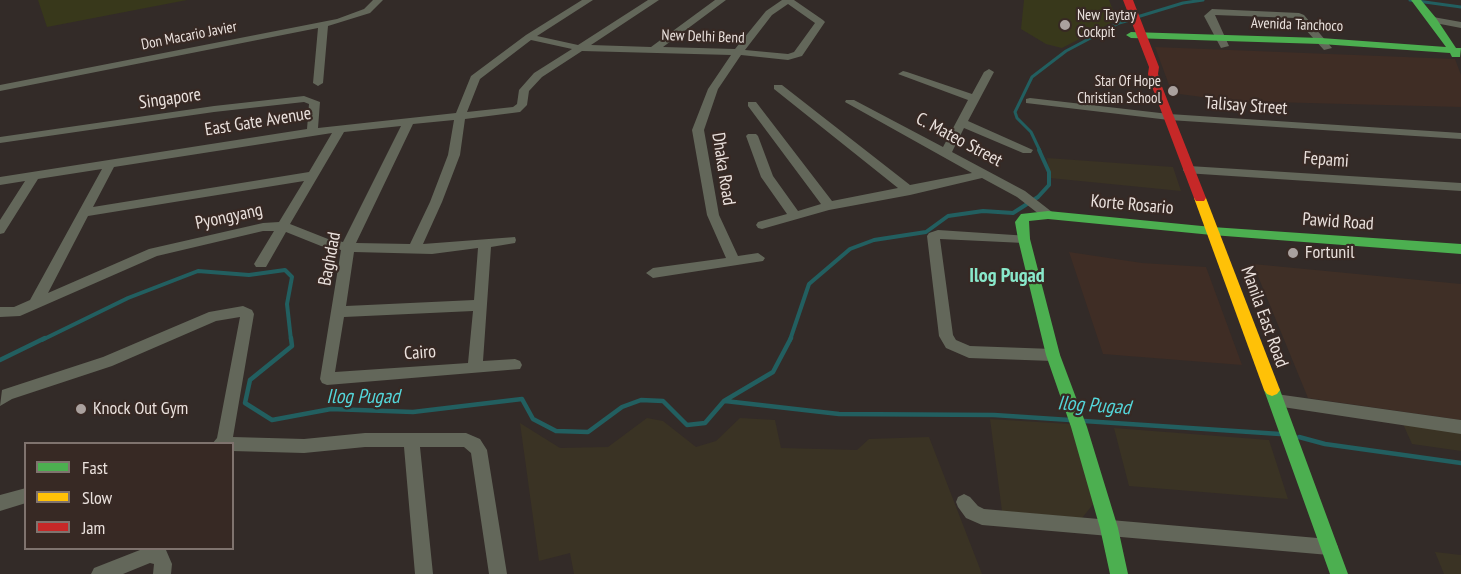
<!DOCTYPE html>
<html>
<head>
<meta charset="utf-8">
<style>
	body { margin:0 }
	#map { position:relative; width:1461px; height:574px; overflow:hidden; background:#332b28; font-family:"PT Sans Narrow",sans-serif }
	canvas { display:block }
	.legend { position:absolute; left:24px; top:442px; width:210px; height:108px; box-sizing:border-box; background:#372924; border:2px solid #7f736e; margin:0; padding:8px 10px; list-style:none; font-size:18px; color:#eae1dd }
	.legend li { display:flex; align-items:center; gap:12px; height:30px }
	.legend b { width:30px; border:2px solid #7f736e }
</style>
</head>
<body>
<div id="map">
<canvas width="1461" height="574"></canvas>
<ul class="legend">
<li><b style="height:8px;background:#4caf50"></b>Fast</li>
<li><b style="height:8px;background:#ffc107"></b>Slow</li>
<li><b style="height:8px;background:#c62828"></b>Jam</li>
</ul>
</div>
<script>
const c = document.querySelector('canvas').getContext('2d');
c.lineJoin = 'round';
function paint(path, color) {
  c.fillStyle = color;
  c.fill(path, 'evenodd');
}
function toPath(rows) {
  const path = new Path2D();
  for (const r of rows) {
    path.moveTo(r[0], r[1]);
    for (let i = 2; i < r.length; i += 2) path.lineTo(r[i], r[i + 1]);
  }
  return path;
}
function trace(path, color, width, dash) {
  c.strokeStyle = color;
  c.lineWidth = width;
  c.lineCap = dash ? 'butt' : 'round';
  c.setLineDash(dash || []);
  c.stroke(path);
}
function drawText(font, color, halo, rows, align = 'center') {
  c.font = font + ' "PT Sans Narrow",sans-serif';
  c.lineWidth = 4.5;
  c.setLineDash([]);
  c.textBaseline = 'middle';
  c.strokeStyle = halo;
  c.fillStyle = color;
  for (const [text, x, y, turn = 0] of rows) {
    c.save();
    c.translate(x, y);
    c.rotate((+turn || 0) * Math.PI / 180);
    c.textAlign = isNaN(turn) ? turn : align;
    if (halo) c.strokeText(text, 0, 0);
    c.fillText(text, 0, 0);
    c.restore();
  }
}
paint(toPath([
	[1155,47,1455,59,1461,75,1461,107,1232,101,1172,93],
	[1069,252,1142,263,1206,267,1242,365,1103,354]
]), '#3f2d25');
paint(toPath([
	[1047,158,1173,167,1181,191,1050,178],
	[647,418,663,421,696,447,716,441,740,418,775,420,781,448,857,450,869,439,929,437,982,574,574,574,570,553,539,561,520,423,560,448,608,447],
	[990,419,1070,424,1095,502,1082,518,1002,511],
	[1403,424,1461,432,1461,451,1412,444],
	[1114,428,1269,440,1288,499,1129,486],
	[1435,552,1461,555,1461,574,1444,574]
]), '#3a3324');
paint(toPath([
	[1253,264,1461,284,1461,420,1308,398]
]), '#3f2f26');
paint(toPath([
	[38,0,187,0,47,27],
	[1024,0,1109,0,1117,20,1062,48,1046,44,1021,29]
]), '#38381b');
trace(toPath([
	[1410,0,1461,7],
	[1137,17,1183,3,1203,0],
	[1040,151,1031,132,1017,118,1015,112,1032,77,1066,51,1119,23,1130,20]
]), '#225f60', 3);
trace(toPath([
	[42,340,128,298,198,271,249,275,285,270,292,277,287,304,291,340],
	[790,340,809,284,850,249,874,240,926,232,948,216,983,211,1013,213,1038,197,1049,185,1049,172,1039,150]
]), '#225f60', 4);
trace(toPath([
	[291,338,292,346,250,380,245,403,272,420,331,409,413,412,522,399,533,419,556,431,588,432,622,407,641,400,663,401,687,425,705,423,724,401,773,372,791,338],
	[0,360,45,338],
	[725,401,839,414,994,415,1070,420],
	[1084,421,1280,434],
	[1299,437,1325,444,1461,463]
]), '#225f60', 4.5);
paint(toPath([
	[373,0,383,0,370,13,328,26,323,83,318,86,313,83,318,28,0,91,0,85,337,19,364,9,373,0],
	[582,0,593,0,537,36,578,45,648,0,659,0,591,45,651,47,715,0,726,0,663,47,735,49,766,11,782,0,794,0,823,20,825,22,802,56,788,60,741,55,718,89,704,130,719,215,738,256,758,253,765,258,763,261,653,278,646,273,653,268,726,258,707,215,692,130,708,89,731,55,582,51,542,77,529,91,527,105,520,112,465,119,460,155,442,202,423,244,515,237,516,240,515,243,491,247,483,361,515,359,520,361,522,365,520,369,327,385,322,383,320,379,341,250,321,246,286,232,266,267,256,267,254,264,274,231,263,231,157,256,20,316,0,317,0,307,14,307,30,300,102,169,38,179,4,233,0,234,0,220,25,181,0,185,0,177,307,129,309,104,304,102,214,112,0,143,0,137,214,106,304,96,320,102,318,128,456,113,471,76,526,35,582,0],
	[788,4,815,23,794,52,788,54,745,50,772,15,788,4],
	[531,40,572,49,534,73,519,90,517,104,513,107,467,112,480,79,531,40],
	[454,120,448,155,430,202,410,244,356,243,413,124,454,120],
	[401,126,343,242,328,239,290,224,344,132,401,126],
	[332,133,309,172,93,207,114,167,332,133],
	[304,181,279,222,263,223,149,249,48,293,88,216,304,181],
	[478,248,474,300,346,306,354,252,432,254,478,248],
	[473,311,468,363,335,372,344,317,473,311],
	[1212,9,1299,13,1304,15,1332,48,1324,50,1295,18,1215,15,1229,46,1221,48,1204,16,1212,9],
	[1433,17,1461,22,1461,28,1430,22,1428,20,1433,17],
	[989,69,994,72,968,121,1033,150,1031,153,1023,153,964,128,952,152,1025,191,1052,212,1054,215,1052,218,1044,218,1017,197,982,178,910,195,829,210,762,229,758,228,756,225,758,222,787,214,761,177,746,136,748,134,756,134,758,136,773,176,798,211,821,204,748,106,748,102,756,102,832,201,898,188,774,89,774,85,782,85,910,185,972,173,845,102,846,100,854,100,943,147,968,100,898,74,903,71,907,72,972,94,984,72,989,69],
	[1030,98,1169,114,1461,133,1461,139,1169,120,1026,103,1026,99,1030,98],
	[1189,166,1461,183,1461,191,1185,173,1183,170,1185,167,1189,166],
	[938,230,1029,236,1030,239,1029,242,1024,243,940,239,953,335,956,340,970,346,1053,349,1058,351,1060,355,1058,359,1053,361,969,358,946,348,939,336,927,236,929,233,938,230],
	[243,306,252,310,254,314,233,437,304,439,365,433,466,433,480,439,487,450,507,574,489,574,471,453,464,447,420,447,433,574,415,574,404,447,365,447,304,453,232,451,232,444,212,444,217,438,240,317,216,321,112,366,12,399,0,406,2,390,103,357,209,312,243,306],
	[1276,394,1461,420,1461,434,1276,406,1271,405,1268,400,1271,395,1276,394],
	[26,488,26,503,0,511,0,495,26,488],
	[964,494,970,497,978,506,984,509,1329,539,1335,541,1338,547,1335,553,1329,555,982,525,966,518,958,507,956,502,958,497,964,494],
	[145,548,166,550,172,564,171,574,153,574,154,564,150,563,123,574,91,574,94,568,145,548]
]), '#63675a');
paint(toPath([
	[1411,0,1421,0,1436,18,1456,48,1461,48,1460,57,1452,57,1450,53,1321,44,1131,38,1126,35,1131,32,1321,38,1446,47,1411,0],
	[1048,211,1212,227,1461,244,1461,254,1212,235,1048,219,1029,221,1030,239,1060,355,1087,427,1118,528,1128,574,1110,574,1100,528,1071,427,1046,355,1018,239,1015,222,1021,214,1048,211],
	[1272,384,1277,386,1280,390,1348,574,1330,574,1264,390,1267,386,1272,384]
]), '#4caf50');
paint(toPath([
	[1200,194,1206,198,1280,390,1277,394,1272,396,1267,394,1264,390,1194,198,1200,194]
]), '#ffc107');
paint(toPath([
	[1123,0,1133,0,1159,67,1158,74,1161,84,1206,198,1204,201,1196,201,1194,198,1151,84,1148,74,1149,67,1123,0]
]), '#c62828');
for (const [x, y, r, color] of [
	[1065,25,6,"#aaa19e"],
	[1173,91,6,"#aaa19e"],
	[1293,253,6,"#aaa19e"],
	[81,409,6,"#aaa19e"]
]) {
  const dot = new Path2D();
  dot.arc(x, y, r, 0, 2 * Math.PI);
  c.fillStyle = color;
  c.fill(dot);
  trace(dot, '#372924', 2);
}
drawText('15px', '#eae1dd', '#372924', [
	["New Taytay",1077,16],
	["Cockpit",1077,33],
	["Star Of Hope",1161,82,"right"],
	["Christian School",1161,99,"right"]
], 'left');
drawText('15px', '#eae1dd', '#372924', [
	["Avenida Tanchoco",1297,25,2],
	["Don Macario Javier",189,36,-11],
	["New Delhi Bend",703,37,2]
]);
drawText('18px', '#eae1dd', '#372924', [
	["Singapore",170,99,-8],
	["Talisay Street",1246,106,4],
	["East Gate Avenue",258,122,-9],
	["C. Mateo Street",959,140,28],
	["Fepami",1326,160,4],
	["Dhaka Road",723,169,81],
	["Korte Rosario",1132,205,5],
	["Pyongyang",229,217,-12],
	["Pawid Road",1338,222,4],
	["Baghdad",330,259,-79],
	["Manila East Road",1264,317,70],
	["Cairo",420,353,-4]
]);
drawText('18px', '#eae1dd', '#372924', [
	["Fortunil",1305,253],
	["Knock Out Gym",93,409]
], 'left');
drawText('bold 20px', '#89e8cb', '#372924', [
	["Ilog Pugad",1007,276]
]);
drawText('italic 20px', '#53d6da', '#372924', [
	["Ilog Pugad",363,397],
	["Ilog Pugad",1094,406,4]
]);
</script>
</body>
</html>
